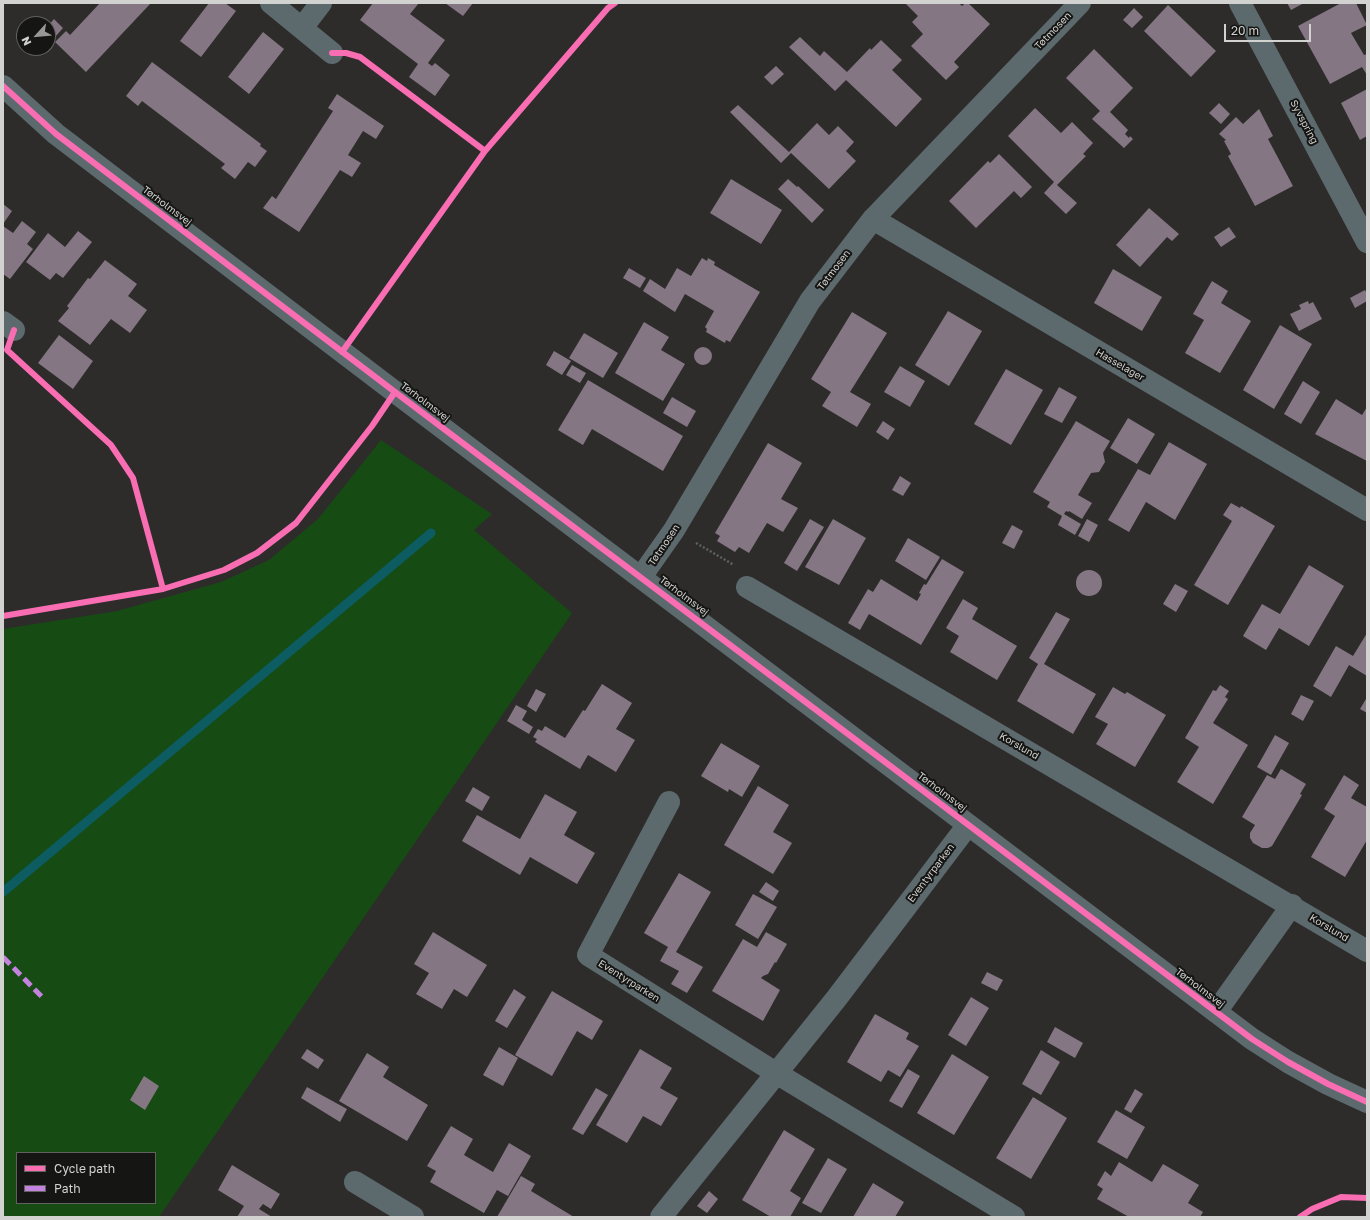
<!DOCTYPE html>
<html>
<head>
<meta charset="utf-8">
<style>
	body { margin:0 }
	#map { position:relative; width:1370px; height:1220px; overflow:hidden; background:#2d2c2b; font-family:"Golos Text",sans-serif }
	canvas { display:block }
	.frame { position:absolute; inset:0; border:4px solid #d2d2d0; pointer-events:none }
	.legend { position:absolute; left:16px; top:1152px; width:140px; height:52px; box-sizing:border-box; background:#151514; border:1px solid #61615f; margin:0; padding:5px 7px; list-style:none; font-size:12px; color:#d2d2d0 }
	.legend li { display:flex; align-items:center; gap:8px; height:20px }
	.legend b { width:20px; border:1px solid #61615f }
	.north { position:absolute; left:16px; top:16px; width:40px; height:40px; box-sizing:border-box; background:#151514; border:1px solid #61615f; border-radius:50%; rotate:243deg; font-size:11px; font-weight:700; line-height:16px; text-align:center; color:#d2d2d0 }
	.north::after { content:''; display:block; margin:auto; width:14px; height:18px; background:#989896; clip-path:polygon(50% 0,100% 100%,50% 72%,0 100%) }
	.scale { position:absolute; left:1224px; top:24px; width:87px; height:18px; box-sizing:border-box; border:2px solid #d2d2d0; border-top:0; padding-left:5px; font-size:12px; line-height:14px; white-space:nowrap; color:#d2d2d0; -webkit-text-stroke:3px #151514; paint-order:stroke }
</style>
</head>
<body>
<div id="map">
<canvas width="1370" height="1220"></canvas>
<div class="frame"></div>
<ul class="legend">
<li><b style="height:5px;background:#f96db3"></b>Cycle path</li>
<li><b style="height:5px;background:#c483df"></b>Path</li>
</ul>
<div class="north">N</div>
<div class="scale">20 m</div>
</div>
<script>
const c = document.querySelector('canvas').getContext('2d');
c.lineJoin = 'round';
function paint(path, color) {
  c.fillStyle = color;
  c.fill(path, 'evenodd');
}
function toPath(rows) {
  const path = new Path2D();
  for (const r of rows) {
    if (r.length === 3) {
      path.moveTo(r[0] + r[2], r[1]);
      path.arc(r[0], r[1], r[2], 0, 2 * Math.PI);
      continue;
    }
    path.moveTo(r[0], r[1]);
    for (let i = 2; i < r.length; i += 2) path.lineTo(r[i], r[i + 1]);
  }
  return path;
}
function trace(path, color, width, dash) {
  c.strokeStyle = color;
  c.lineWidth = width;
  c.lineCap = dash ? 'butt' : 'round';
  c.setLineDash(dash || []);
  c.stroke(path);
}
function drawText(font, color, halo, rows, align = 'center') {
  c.font = font + ' "Golos Text",sans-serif';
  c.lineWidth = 4;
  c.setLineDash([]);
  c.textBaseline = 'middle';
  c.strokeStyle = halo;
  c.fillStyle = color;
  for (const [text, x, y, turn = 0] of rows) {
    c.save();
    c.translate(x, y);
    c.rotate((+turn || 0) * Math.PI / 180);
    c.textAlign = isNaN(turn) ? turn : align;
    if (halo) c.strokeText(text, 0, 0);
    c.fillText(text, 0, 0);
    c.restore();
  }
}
paint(toPath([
	[381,440,492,514,474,530,572,613,159,1217,3,1217,3,629,117,611,221,582,269,560,318,519],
	[17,1153,155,1153,155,1203,17,1203]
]), '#164b14');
trace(toPath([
	[3,892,431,533]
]), '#0c5c62', 9);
paint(toPath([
	[100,3,151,3,86,72,55,42,66,31,70,35],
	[209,3,225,3,236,11,201,57,180,41],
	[373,3,419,3,410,14,445,40,428,63,432,66,435,63,450,75,435,96,409,77,418,64,360,20],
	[445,3,473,3,463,16],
	[905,3,959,3,962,6,965,3,968,3,990,24,954,62,959,67,946,80,911,46,923,34,912,22,918,16],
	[1287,3,1304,3,1291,10],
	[1341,3,1356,3,1367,25,1351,33,1364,55,1367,54,1367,75,1362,67,1330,84,1298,26],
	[1168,5,1216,51,1191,77,1144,31],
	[1134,8,1143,17,1132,28,1123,20],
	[54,19,63,28,48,45,48,26],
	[263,32,284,49,249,94,228,77],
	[800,37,820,56,824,51,847,72,870,48,871,50,881,40,902,60,892,70,922,99,896,127,846,80,835,91,789,47],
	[1094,49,1133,88,1110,112,1128,130,1125,134,1129,138,1130,136,1133,139,1124,148,1092,119,1100,111,1066,78],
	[152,62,261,144,260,146,267,151,255,167,248,162,235,179,221,168,225,164,142,101,138,106,126,96],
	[776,66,784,74,772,85,764,77],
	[1367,89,1367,136,1360,140,1341,103],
	[337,94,384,126,376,139,363,131,348,155,361,163,352,177,340,170,299,232,263,208,272,196,276,199,333,111,328,108],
	[1219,103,1230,114,1221,124,1209,113],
	[738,105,789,152,817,123,829,135,838,126,854,142,846,151,856,161,829,189,791,153,781,163,730,112],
	[1035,108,1061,133,1072,122,1093,143,1083,154,1086,156,1057,185,1077,203,1066,214,1044,193,1054,182,1008,136],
	[1259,109,1273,136,1268,139,1293,186,1255,206,1228,156,1231,154,1224,141,1226,140,1219,134,1236,117,1243,124],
	[999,154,1032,187,1021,198,1014,191,976,228,949,201,988,161,990,163],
	[731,179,782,210,761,244,710,213],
	[788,179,797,187,798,186,824,210,812,223,778,189],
	[3,204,12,211,3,224],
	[1149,208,1179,234,1172,241,1167,237,1140,267,1116,245],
	[22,221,36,232,27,244,33,249,10,279,3,274,3,226,13,233],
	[1229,227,1236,237,1221,247,1214,237],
	[78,231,92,242,63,278,56,273,50,280,26,262,48,233,65,247],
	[702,258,707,261,708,258,715,262,714,265,760,292,730,342,726,340,725,343,706,332,707,329,705,327,714,311,685,294,675,312,643,291,650,279,665,289,677,268,691,276],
	[105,260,137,284,128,296,147,310,130,333,111,319,90,345,58,321,69,308,67,306,88,278,90,279],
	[629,268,646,278,640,288,623,278],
	[1113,269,1162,297,1142,331,1094,303],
	[1212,281,1228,291,1221,303,1251,321,1220,373,1185,353,1204,320,1193,314],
	[1365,290,1367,294,1367,301,1355,308,1350,298],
	[1308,301,1309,304,1313,302,1322,319,1299,331,1290,314,1301,309,1299,305],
	[948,311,982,331,949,386,915,365],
	[852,312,887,333,850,392,871,404,857,427,822,406,831,392,811,379],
	[644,322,669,337,661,350,685,364,663,401,615,373],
	[1280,325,1312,344,1274,409,1243,390],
	[584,333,618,353,603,378,569,358],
	[59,335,93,361,73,389,38,363],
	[703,356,9],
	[554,351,571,361,562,375,546,365],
	[572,365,586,373,580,383,566,375],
	[900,366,925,381,910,407,884,392],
	[1006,369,1043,390,1011,445,974,424],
	[588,380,683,436,663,471,592,429,583,445,558,430],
	[1303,381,1320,392,1301,424,1284,414],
	[1059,387,1077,397,1062,423,1044,414],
	[672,397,696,411,687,427,663,413],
	[1336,399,1362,415,1367,407,1367,461,1315,434],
	[1128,418,1155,434,1137,464,1110,448],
	[883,421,895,429,888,440,876,432],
	[1076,421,1110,441,1103,453,1105,462,1099,472,1091,473,1078,495,1092,503,1082,519,1069,511,1068,512,1066,511,1064,514,1081,524,1075,535,1058,525,1062,516,1047,507,1050,502,1033,492],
	[1169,442,1207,464,1175,520,1146,502,1129,532,1108,520,1138,469,1150,475],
	[768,443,802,463,781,499,798,508,783,532,767,523,749,553,739,547,735,552,717,541,720,536,715,533],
	[900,476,911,483,903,496,892,490],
	[1231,503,1240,508,1241,506,1275,526,1228,605,1194,585,1232,521,1223,515],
	[810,519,824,527,797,571,784,563],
	[833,519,866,538,839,585,805,567],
	[1087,519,1098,525,1089,542,1078,536],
	[1012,525,1023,531,1014,549,1002,543],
	[908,538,940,557,926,580,895,561],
	[942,559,964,572,921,645,869,614,860,630,848,623,868,589,873,592,881,579,917,601,921,594,919,593,924,584,926,585],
	[1309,565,1344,586,1309,646,1279,628,1266,650,1243,636,1262,604,1280,614],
	[1089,583,13],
	[1175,584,1188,591,1176,612,1163,604],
	[963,599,978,608,972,619,1017,646,997,680,950,652,959,636,946,628],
	[1056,612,1070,619,1044,664,1096,694,1073,734,1017,701,1038,664,1029,658],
	[1367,633,1367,676,1349,665,1331,697,1313,686,1336,646,1353,656],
	[602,684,632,703,616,729,635,740,616,772,588,755,580,769,535,742,537,739,533,737,538,729,542,731,545,726,565,738,583,710,585,711],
	[1220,685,1229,691,1225,697,1228,699,1213,723,1248,745,1213,804,1177,782,1199,747,1185,738,1213,690,1216,691],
	[1113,687,1125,694,1127,692,1166,715,1135,767,1096,744,1108,724,1095,717],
	[536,689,546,694,536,712,527,706],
	[1301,695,1314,701,1303,721,1291,714],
	[1366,699,1367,699,1367,713,1360,709],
	[516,705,527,711,522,720,533,727,529,734,507,721],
	[1275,735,1289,743,1271,775,1257,767],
	[721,743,760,766,742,797,729,789,728,792,701,776],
	[1281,769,1306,784,1300,794,1302,795,1272,846,1268,848,1262,848,1253,843,1250,838,1250,833,1255,825,1242,817,1267,775,1275,779],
	[1344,775,1359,785,1351,798,1367,807,1367,840,1345,877,1311,857,1335,816,1324,809],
	[758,786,789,805,773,832,792,843,773,874,724,845],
	[473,787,490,797,482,811,465,801],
	[545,794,577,812,564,835,595,853,577,884,530,857,520,875,462,841,477,815,520,839],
	[679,873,711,892,676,952,703,967,687,993,671,984,679,971,660,961,668,947,644,933],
	[766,882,779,891,773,901,759,892],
	[753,894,777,907,758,939,735,925],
	[433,932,487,965,467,997,454,989,442,1009,416,994,429,973,414,964],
	[766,932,787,944,776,963,775,962,768,974,763,976,761,978,780,990,763,1021,712,991,743,939,757,947],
	[987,972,1003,980,997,991,981,983],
	[514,989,526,997,507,1028,495,1021],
	[552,991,603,1021,592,1040,577,1031,552,1076,515,1055],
	[971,997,989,1008,966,1046,948,1035],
	[875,1014,909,1033,906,1039,919,1046,900,1077,888,1070,881,1082,847,1062],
	[1055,1027,1083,1043,1075,1058,1047,1042],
	[499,1047,518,1058,503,1086,483,1075],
	[307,1049,324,1060,318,1069,301,1058],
	[640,1049,672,1068,660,1088,678,1098,661,1126,643,1116,627,1143,596,1125],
	[1041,1050,1060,1062,1041,1095,1022,1084],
	[367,1053,389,1067,383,1077,428,1105,407,1141,339,1101],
	[952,1054,989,1077,954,1135,917,1113],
	[908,1069,920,1076,902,1108,889,1101],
	[144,1076,159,1086,145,1110,130,1100],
	[307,1087,347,1109,340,1122,301,1098],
	[596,1088,608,1095,583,1135,572,1129],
	[1135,1089,1143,1094,1131,1113,1124,1109],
	[1033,1097,1067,1118,1031,1179,996,1158],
	[1116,1110,1145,1127,1127,1159,1097,1142],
	[451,1126,473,1139,464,1155,493,1172,509,1143,531,1156,508,1196,497,1190,484,1213,430,1182,436,1171,427,1166],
	[784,1130,815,1149,790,1191,801,1198,790,1217,771,1217,742,1200],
	[828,1158,847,1169,821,1213,802,1203],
	[1119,1162,1152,1182,1163,1164,1199,1185,1188,1203,1203,1212,1200,1217,1129,1217,1097,1199,1103,1189,1097,1185,1105,1171,1111,1176],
	[232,1165,280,1194,271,1209,263,1204,259,1209,272,1217,237,1217,244,1206,218,1190],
	[521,1176,535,1184,531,1191,574,1217,497,1217],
	[873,1183,904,1202,895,1217,853,1217],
	[709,1191,718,1199,707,1213,697,1206]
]), '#847682');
trace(toPath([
	[696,543,734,565]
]), '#5d6466', 2.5, [2, 2]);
trace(toPath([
	[271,3,332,53],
	[1240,3,1367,242],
	[302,28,321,3],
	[3,86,56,134,395,392,1252,1039,1288,1062,1328,1084,1367,1102],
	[873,219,1367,510],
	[3,322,14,330],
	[641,577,674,530,810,301,873,219,1080,3],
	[747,587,1367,951],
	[669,802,588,955,776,1073,1014,1217],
	[1216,1012,1292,905],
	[355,1182,413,1217],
	[661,1217,836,999,968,825]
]), '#5c6a6d', 22);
trace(toPath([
	[3,957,43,998]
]), '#c483df', 5, [10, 5]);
trace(toPath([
	[332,53,346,53,360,57,485,151],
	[3,86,56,134,395,392,1252,1039,1288,1062,1328,1084,1367,1102],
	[14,330,7,350,111,445,133,478,163,589],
	[342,352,485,151,608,8,615,3],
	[3,616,163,589,224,570,257,553,296,523,372,426,395,392],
	[1300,1217,1312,1209,1341,1197,1367,1198]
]), '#f96db3', 6);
drawText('10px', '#d2d2d0', '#151514', [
	["Tøtmosen",1053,31,-46],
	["Syvspring",1304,122,62],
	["Tørholmsvej",167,206,37],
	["Tøtmosen",834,270,-53],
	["Hasselager",1120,365,30],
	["Tørholmsvej",425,402,37],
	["Tøtmosen",664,545,-56],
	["Tørholmsvej",684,596,37],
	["Korslund",1019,746,30],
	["Tørholmsvej",942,792,37],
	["Eventyrparken",931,873,-53],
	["Korslund",1329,928,31],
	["Eventyrparken",629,981,32],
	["Tørholmsvej",1200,988,37]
]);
</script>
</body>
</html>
